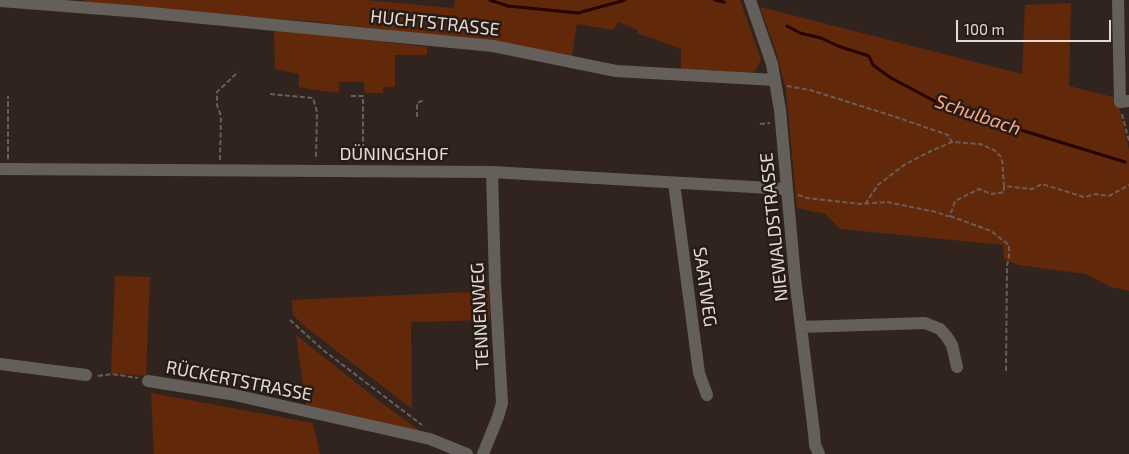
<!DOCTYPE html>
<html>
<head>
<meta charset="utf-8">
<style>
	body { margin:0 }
	#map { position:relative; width:1129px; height:454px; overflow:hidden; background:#31241f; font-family:"Exo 2",sans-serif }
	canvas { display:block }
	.scale { position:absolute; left:956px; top:20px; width:155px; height:22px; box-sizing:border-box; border:2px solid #e4dbd8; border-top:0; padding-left:6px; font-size:15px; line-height:18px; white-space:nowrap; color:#e4dbd8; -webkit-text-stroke:4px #271b16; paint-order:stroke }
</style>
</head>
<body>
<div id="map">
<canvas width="1129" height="454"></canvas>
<div class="scale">100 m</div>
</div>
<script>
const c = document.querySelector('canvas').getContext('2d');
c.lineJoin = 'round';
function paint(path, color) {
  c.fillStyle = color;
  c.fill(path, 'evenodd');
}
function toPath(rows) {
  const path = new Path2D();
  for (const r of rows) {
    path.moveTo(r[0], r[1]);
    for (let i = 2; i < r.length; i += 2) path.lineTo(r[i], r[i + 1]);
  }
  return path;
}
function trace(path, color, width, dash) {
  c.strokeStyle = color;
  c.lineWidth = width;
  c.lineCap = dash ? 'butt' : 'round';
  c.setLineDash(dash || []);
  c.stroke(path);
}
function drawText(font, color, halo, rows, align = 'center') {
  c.font = font + ' "Exo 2",sans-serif';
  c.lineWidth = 5;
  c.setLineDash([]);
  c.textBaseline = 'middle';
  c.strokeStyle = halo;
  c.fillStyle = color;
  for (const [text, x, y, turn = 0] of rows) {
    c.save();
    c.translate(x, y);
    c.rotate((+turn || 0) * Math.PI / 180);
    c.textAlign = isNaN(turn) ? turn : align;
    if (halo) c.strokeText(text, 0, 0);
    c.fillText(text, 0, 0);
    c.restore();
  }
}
paint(toPath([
	[84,0,365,0,453,8,455,0,740,0,761,59,756,70,750,73,681,69,681,49,637,33,638,30,618,22,613,30,577,24,572,56,489,41,307,21,85,4],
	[1071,3,1069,86,1117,98,1129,150,1129,291,1111,287,1086,274,1018,265,1004,259,1003,245,840,229,825,214,797,208,786,90,776,51,760,7,1022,74,1025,5],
	[274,29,427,47,427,55,395,55,395,87,383,87,383,93,365,93,364,82,339,82,339,93,315,90,299,87,299,74,275,69],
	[115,276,150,277,146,376,111,373],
	[489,291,490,320,411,322,412,409,303,325,293,315,292,300],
	[296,335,378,400,424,434,306,405],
	[151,393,313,423,320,454,154,454]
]), '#62280a');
trace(toPath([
	[490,0,508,6,578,13,625,0],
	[715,0,724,2],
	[787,26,800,33,821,38,838,46,869,56,873,65,891,78,946,107,1125,162]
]), '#280400', 3);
trace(toPath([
	[787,86,810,90,896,117,948,135,952,142,980,144,994,150,1002,158,1004,186,1032,189,1042,184,1084,197,1096,194,1109,196,1129,185],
	[270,94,313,98,317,112,316,159],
	[351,96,363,96,363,159],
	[1122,114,1129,141],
	[417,117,417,103,424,100],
	[760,124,770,123],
	[8,159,8,96],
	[220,160,221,116,217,105,217,92,238,72],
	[798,195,807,198,861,204,887,202,936,212,947,216,950,216,955,201,979,189,991,194,1004,192,1004,186],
	[865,204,878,185,904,165,931,151,952,142],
	[950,216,991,231,1009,245,1009,256,1007,266,1006,372],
	[290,320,323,350,422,425],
	[98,376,112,374,138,378]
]), '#6a5e5a', 2, [5, 2.5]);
trace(toPath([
	[750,0,772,64,780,110,795,278,814,433,815,445,819,454],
	[1118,0,1120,102,1129,101],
	[0,1,141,12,493,46,616,71,775,80],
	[0,169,492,172,787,189],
	[674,183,699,373,707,395],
	[801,327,925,323,940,329,947,337,952,345,957,367],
	[0,364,86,375],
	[148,381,230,394,430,439,467,454],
	[483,454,498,417,502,403,495,282,492,172]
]), '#655f5c', 12);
drawText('18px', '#e4dbd8', '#271b16', [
	["HUCHTSTRASSE",435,23,6],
	["DÜNINGSHOF",394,154],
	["NIEWALDSTRASSE",774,227,-96],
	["SAATWEG",705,287,82],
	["TENNENWEG",480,316,-93],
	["RÜCKERTSTRASSE",239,381,11]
]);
drawText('italic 19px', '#fea883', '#271b16', [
	["Schulbach",978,115,19]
]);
</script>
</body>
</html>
